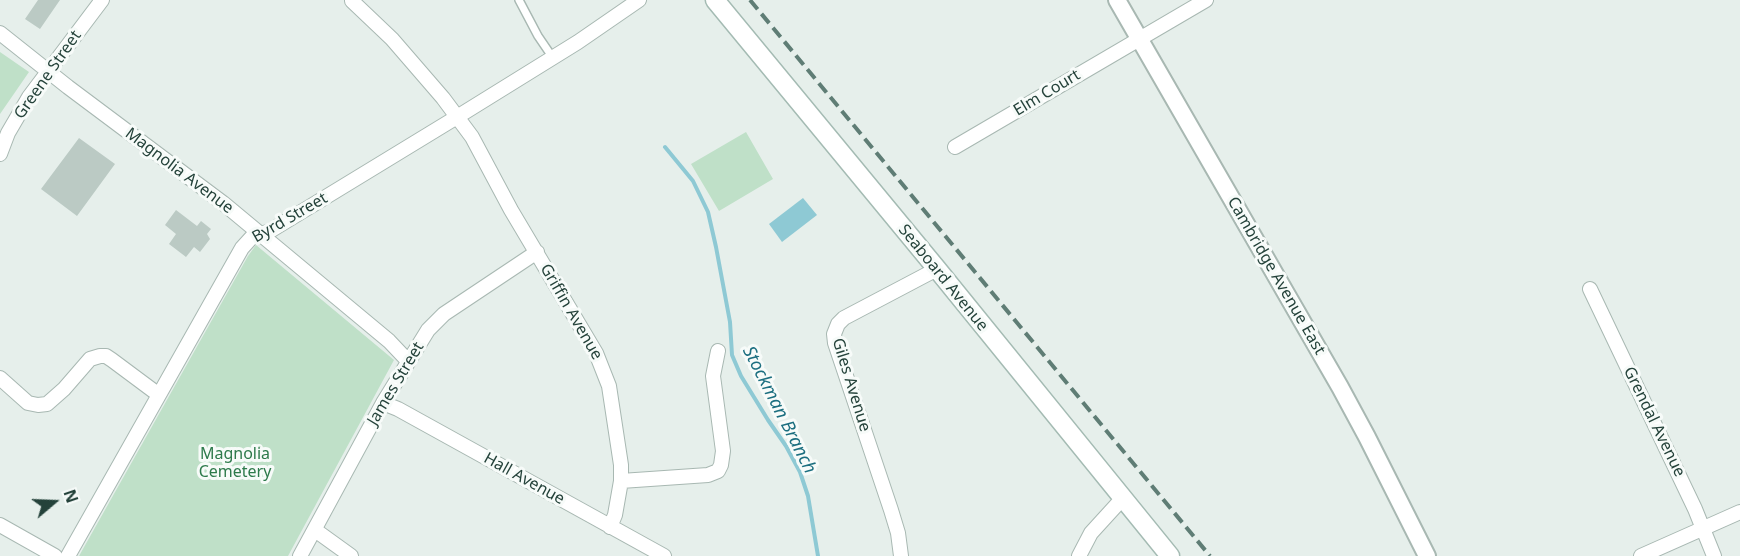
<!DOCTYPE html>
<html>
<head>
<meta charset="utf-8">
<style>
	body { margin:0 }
	#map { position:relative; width:1740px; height:556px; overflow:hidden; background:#e6efeb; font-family:"Noto Sans",sans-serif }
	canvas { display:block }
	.north { position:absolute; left:24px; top:472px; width:60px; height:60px; -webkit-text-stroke:4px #f7fbf9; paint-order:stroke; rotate:71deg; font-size:16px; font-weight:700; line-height:24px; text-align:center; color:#24423a }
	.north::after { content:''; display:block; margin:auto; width:21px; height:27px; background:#24423a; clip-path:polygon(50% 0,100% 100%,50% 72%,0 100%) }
</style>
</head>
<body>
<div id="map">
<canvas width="1740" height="556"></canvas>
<div class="north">N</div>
</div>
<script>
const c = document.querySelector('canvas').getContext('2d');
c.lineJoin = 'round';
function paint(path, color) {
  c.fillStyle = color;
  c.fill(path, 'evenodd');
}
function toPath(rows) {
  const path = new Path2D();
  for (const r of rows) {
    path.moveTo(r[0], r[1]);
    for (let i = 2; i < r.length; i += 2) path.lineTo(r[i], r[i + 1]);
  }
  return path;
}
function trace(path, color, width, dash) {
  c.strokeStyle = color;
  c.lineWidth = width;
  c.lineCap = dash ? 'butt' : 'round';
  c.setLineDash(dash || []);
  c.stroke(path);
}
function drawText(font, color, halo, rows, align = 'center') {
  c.font = font + ' "Noto Sans",sans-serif';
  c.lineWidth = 6;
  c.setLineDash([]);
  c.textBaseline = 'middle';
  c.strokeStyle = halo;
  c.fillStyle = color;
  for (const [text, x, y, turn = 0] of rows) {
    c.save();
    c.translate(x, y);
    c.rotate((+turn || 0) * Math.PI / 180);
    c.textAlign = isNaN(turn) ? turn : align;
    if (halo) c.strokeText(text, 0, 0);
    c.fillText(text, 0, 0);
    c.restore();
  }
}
paint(toPath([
	[0,52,29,72,0,114],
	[746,132,773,179,719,211,691,164],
	[256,245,394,360,288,556,79,556,248,256]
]), '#bfe0c8');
paint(toPath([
	[803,198,817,215,782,242,769,224]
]), '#8ec9d4');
trace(toPath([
	[665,147,693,181,708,212,716,247,730,322,732,355,741,376,768,420,786,446,800,472,808,496,818,556]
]), '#8ec9d4', 4);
paint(toPath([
	[38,0,60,0,40,29,25,19],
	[79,138,115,164,77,216,41,189],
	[176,210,197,226,201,221,211,229,207,234,210,239,200,252,194,247,186,257,169,244,176,234,165,225]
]), '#bbcac4');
const service = toPath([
	[519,0,538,36,553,58]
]);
const minor = toPath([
	[352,1,392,39,443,98,472,137,511,210,596,353,609,386,621,465,621,481,615,515,610,527],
	[0,33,68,87,223,203,389,341,408,361],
	[955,147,1206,0],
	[0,154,8,133,29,97,102,0],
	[1590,289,1695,509,1714,556],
	[0,378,28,403,38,405,47,404,64,389,90,359,100,356,106,356,112,360,159,395],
	[383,403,398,409,664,556],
	[621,481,708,475,718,471,721,465,723,451,713,376,718,351],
	[0,525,55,556],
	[315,530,351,556],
	[68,556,242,248,252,237,270,231,457,117,578,42,639,0],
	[300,556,383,403,428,330,444,314,537,252],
	[901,556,898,533,891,510,835,343,834,334,838,324,844,318,937,269],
	[1079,556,1091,533,1122,499],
	[1641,556,1740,512]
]);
const tertiary = toPath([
	[1117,0,1340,387,1367,437,1427,556]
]);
const secondary = toPath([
	[715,0,937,269,1170,556]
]);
trace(service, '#a8b8b2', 10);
trace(minor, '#a8b8b2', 16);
trace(tertiary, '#a8b8b2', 20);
trace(secondary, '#a4bbb3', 21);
trace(service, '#fff', 7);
trace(minor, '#fff', 14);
trace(tertiary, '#fff', 16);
trace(secondary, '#fff', 18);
trace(toPath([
	[750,0,1210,556]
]), '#5f7d75', 4, [12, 6]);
drawText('16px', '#24423a', '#f7fbf9', [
	["Greene Street",48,75,-55],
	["Elm Court",1047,93,-31],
	["Magnolia Avenue",179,171,37],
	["Byrd Street",290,218,-30],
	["Cambridge Avenue East",1276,276,60],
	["Seaboard Avenue",943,278,51],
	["Griffin Avenue",571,312,60],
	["James Street",396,384,-59],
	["Giles Avenue",851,385,73],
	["Grendal Avenue",1654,422,64],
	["Hall Avenue",524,479,29]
]);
drawText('16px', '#2d7a4b', '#f7fbf9', [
	["Magnolia",235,454],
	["Cemetery",235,472]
]);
drawText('italic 18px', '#1c6f80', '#f7fbf9', [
	["Stockman Branch",779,410,63]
]);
</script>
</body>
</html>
